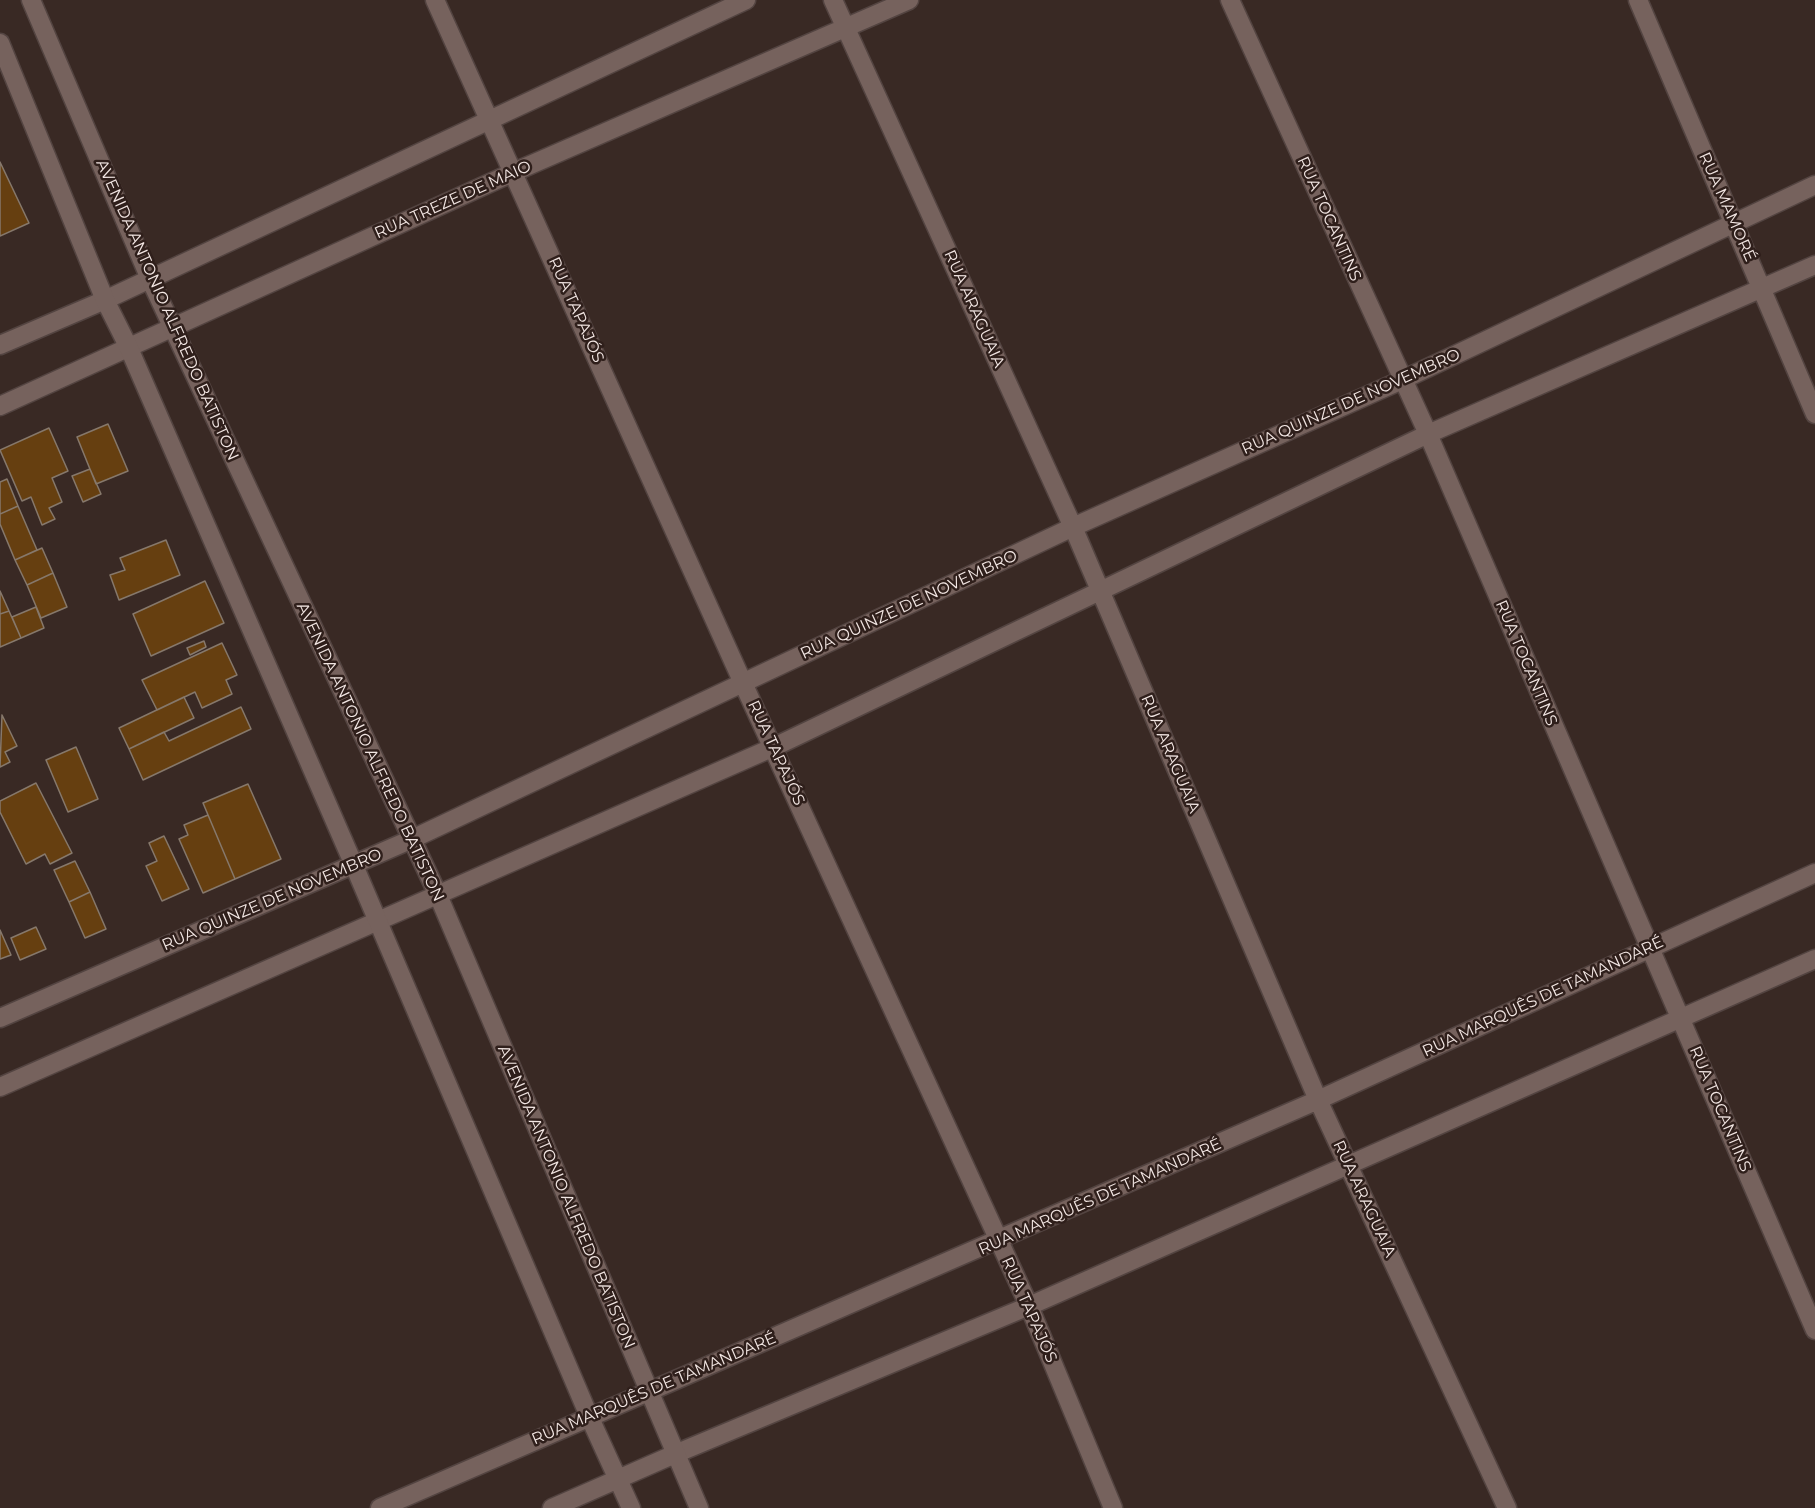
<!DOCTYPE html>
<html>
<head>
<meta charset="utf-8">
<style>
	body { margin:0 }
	canvas { display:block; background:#392924 }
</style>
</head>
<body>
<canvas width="1815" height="1508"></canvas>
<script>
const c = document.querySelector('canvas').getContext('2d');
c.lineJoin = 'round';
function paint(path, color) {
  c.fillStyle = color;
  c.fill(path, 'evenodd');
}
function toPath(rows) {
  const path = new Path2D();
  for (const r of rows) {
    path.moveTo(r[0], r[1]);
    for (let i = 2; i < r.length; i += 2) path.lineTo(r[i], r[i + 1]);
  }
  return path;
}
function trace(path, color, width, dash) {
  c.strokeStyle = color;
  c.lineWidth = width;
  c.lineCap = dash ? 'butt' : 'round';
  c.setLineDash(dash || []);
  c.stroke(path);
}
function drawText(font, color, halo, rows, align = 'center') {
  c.font = font + ' Montserrat,sans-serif';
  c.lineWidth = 5;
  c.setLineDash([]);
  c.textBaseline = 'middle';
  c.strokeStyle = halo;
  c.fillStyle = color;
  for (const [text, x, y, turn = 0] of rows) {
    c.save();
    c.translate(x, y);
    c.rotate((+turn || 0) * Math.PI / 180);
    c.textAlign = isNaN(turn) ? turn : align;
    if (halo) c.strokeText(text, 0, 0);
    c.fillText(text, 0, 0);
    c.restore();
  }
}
const building = toPath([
	[0,162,29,223,0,236,0,162],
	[108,424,128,471,96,484,77,437,108,424],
	[49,428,68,471,52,478,62,502,49,508,55,519,42,525,31,497,22,501,0,450,49,428],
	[90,469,101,494,83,502,72,476,90,469],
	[7,479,18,506,0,514,0,482,7,479],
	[18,506,37,550,15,560,0,524,0,514,18,506],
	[166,540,180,575,119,600,110,575,125,570,120,558,166,540],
	[42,548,53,573,27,585,15,560,42,548],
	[53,573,67,607,41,618,27,585,53,573],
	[205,581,224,623,151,656,133,614,205,581],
	[0,591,9,611,0,614,0,591],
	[36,607,44,628,21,638,12,617,36,607],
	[9,611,21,638,0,647,0,614,9,611],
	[204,641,206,647,190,655,187,648,204,641],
	[222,643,237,675,226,680,232,694,202,708,195,692,157,710,142,680,222,643],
	[184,697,194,718,129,749,119,728,184,697],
	[241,707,251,729,143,780,129,749,164,732,169,741,241,707],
	[2,715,17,746,5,752,10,762,0,767,2,715],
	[76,747,98,799,68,812,46,760,76,747],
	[36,783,72,853,50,864,45,854,26,864,0,812,0,801,36,783],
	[248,784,281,859,235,879,203,803,248,784],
	[208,815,235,879,203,893,179,839,188,835,184,825,208,815],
	[164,836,189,889,162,901,146,866,157,861,149,843,164,836],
	[75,861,90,892,69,902,54,870,75,861],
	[90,892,106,929,85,938,69,902,90,892],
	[36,927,46,949,20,960,11,938,36,927],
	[0,930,11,955,0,959,0,930]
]);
paint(building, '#663f10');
trace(building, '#86786b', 1.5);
const street = toPath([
	[435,0,743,683,1029,1306,1113,1508],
	[833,0,1073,527,1318,1100,1507,1508],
	[1230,0,1428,434,1815,1330],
	[1638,0,1815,414],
	[0,345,105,300,746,0],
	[0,406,514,172,909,0],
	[0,1018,410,840,1073,527,1402,380,1815,185],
	[0,1087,774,747,1428,434,1815,265],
	[648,1392,1318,1100,1815,873],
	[675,1454,1029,1306,1815,959]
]);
const secondary = toPath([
	[31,0,150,279,438,895,699,1508],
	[0,43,105,300,128,346,353,863,589,1416,631,1508],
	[380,1508,648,1392],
	[552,1508,675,1454]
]);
trace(street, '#534441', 21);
trace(secondary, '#534441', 21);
trace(street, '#76625d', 18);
trace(secondary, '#76625d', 18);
drawText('16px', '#f3e7e4', '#2f1f1b', [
	["RUA TREZE DE MAIO",453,200,-24],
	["RUA MAMORÉ",1727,207,66],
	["RUA TOCANTINS",1329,219,66],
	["RUA ARAGUAIA",974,309,66],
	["AVENIDA ANTONIO ALFREDO BATISTON",167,310,66],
	["RUA TAPAJÓS",576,310,66],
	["RUA QUINZE DE NOVEMBRO",1351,402,-24],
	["RUA QUINZE DE NOVEMBRO",909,605,-25],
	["RUA TOCANTINS",1526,663,67],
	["AVENIDA ANTONIO ALFREDO BATISTON",370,752,65],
	["RUA TAPAJÓS",776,753,65],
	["RUA ARAGUAIA",1170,754,67],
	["RUA QUINZE DE NOVEMBRO",272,900,-23],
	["RUA MARQUÊS DE TAMANDARÉ",1543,997,-25],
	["RUA TOCANTINS",1720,1109,67],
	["AVENIDA ANTONIO ALFREDO BATISTON",566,1197,67],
	["RUA MARQUÊS DE TAMANDARÉ",1100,1197,-24],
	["RUA ARAGUAIA",1364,1199,65],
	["RUA TAPAJÓS",1029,1310,66],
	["RUA MARQUÊS DE TAMANDARÉ",654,1389,-23]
]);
</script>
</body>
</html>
